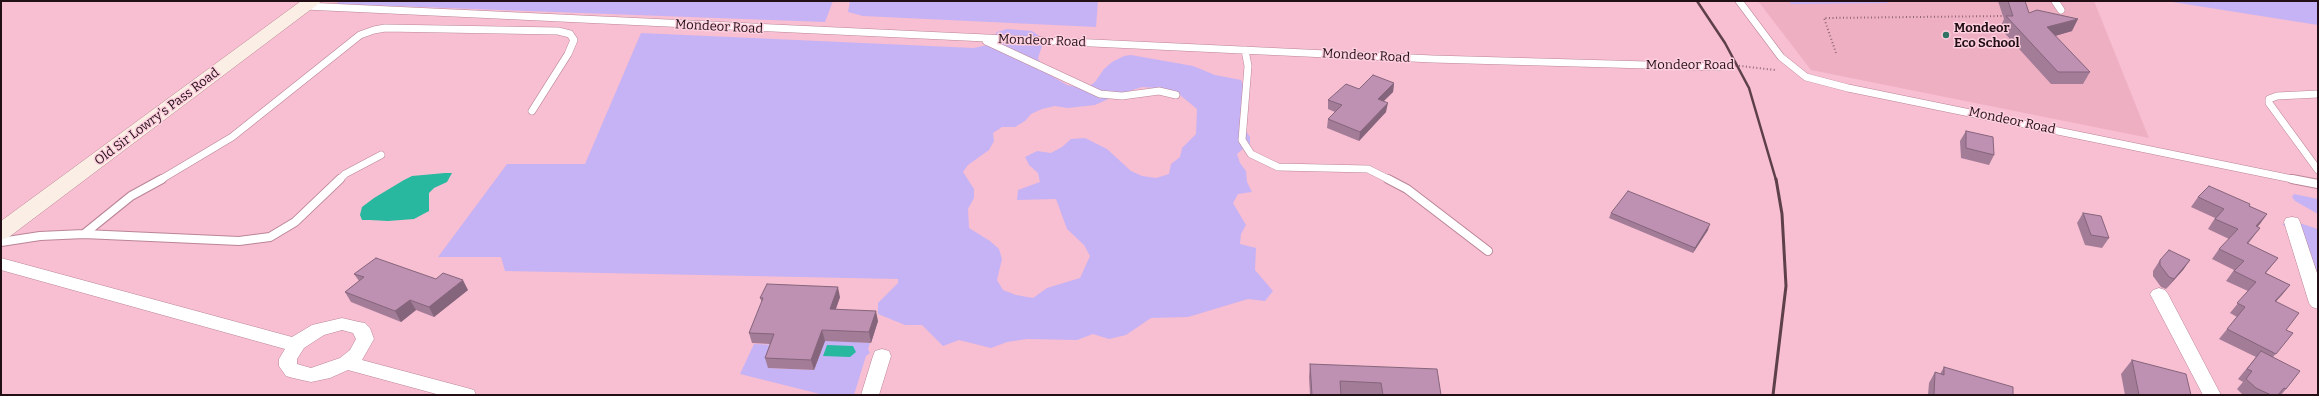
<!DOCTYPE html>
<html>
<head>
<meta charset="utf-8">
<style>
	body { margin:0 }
	#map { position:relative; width:2319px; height:396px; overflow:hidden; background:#f8bed1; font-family:Bitter,serif }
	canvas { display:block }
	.frame { position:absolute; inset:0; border:2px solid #220f16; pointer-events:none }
</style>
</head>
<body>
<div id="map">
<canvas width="2319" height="396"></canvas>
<div class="frame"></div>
</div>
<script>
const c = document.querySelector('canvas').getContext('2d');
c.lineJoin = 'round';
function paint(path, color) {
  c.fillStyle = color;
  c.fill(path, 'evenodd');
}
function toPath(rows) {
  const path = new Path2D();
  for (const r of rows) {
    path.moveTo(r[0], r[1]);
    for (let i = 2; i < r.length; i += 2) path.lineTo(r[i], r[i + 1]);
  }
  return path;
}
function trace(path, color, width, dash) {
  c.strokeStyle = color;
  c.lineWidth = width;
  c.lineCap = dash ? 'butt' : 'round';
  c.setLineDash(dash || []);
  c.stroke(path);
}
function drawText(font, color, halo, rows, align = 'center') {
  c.font = font + ' Bitter,serif';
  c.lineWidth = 3;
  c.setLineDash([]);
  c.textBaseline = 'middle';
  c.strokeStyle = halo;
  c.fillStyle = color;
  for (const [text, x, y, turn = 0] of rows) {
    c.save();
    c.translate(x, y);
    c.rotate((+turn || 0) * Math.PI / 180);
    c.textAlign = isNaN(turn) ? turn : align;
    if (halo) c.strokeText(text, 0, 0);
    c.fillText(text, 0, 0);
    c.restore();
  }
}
paint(toPath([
	[1758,1,2094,1,2149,138,1811,70]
]), '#efafc3');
paint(toPath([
	[337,1,833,1,825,22,338,4],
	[850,1,1098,1,1096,27,863,16,848,12],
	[1789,1,1887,1,1888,3,1791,4],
	[2166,1,2318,1,2318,25],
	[1007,29,1032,31,1039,36,1043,43,1038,58,1045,72,1067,85,1080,88,1087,88,1095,82,1104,69,1112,62,1124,56,1131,55,1193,66,1215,75,1241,80,1244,88,1244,128,1250,137,1250,145,1245,147,1237,154,1240,163,1246,171,1247,182,1252,192,1238,194,1233,203,1246,225,1241,234,1240,244,1256,248,1255,270,1273,291,1265,301,1248,299,1188,317,1151,318,1126,335,1109,339,1093,334,1077,340,1027,339,1007,342,991,348,959,340,943,346,922,325,905,325,878,314,878,303,898,283,898,279,505,271,501,257,438,257,507,164,585,164,641,33,974,48,987,45,997,32],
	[1142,87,1156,88,1180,95,1197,109,1196,134,1182,148,1180,157,1171,164,1169,174,1156,178,1142,176,1131,171,1107,149,1085,138,1071,139,1062,147,1051,153,1037,151,1025,157,1029,165,1038,173,1040,182,1018,190,1017,200,1056,199,1067,229,1084,245,1090,256,1080,278,1047,288,1033,298,1016,295,1003,290,997,280,1002,259,999,249,990,241,969,228,968,209,974,198,974,189,963,172,968,165,989,150,994,141,993,133,1002,127,1015,127,1025,121,1031,114,1042,109,1055,106,1068,108,1095,105,1117,95],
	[2294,194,2318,199,2318,214,2295,201,2292,197],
	[2293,221,2318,229,2318,277,2302,238,2282,224],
	[827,334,854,342,870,343,868,349,870,353,866,356,854,395,824,395,740,374,754,344,777,345,769,368,814,370]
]), '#c6b3f5');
paint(toPath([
	[445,173,452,173,447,182,434,188,429,193,429,211,414,219,388,221,370,220,362,220,360,215,362,207,374,198,404,180,412,176],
	[827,345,853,346,856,352,850,357,823,356]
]), '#28b89f');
const serviceFar1 = toPath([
	[1739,1,1781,57,1806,77,1848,88,2297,180],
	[2055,1,2061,10],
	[305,6,1433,59,1719,67],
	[986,41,1100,94,1122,96,1159,91,1176,95],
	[1245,50,1248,66,1242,140,1251,154,1278,167,1368,169,1390,180],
	[2318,94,2277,96,2269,99,2269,103,2318,170],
	[160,180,232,137,360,35,374,30,385,28,558,31,570,34,574,40,568,54,532,111],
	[339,180,345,174,381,155]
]);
const service = toPath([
	[1388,179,1407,189,1488,251],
	[2292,179,2318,184],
	[84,234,131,196,162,179],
	[1,242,40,236,84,234,239,241,270,237,295,222,340,179]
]);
const minor = toPath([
	[2292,217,2298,218,2300,222,2318,276,2318,309,2312,307,2309,303,2284,222,2286,218,2292,217],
	[1,258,292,337,312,325,342,318,359,322,365,323,370,328,374,339,362,360,467,388,474,390,476,395,440,395,348,370,330,378,311,382,293,378,286,376,279,366,279,359,285,349,1,270,1,258],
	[342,330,353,333,356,339,350,350,340,358,311,368,297,364,297,359,304,348,324,335,342,330],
	[2159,288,2165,290,2168,294,2221,395,2203,395,2150,294,2153,290,2159,288],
	[882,349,889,351,891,356,879,395,861,395,873,356,875,351,882,349]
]);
const secondary = toPath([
	[301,1,322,1,9,237,1,240,1,221,301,1]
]);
trace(serviceFar1, '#ba8597', 8);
trace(service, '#ba8597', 10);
trace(minor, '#ba8597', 1);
trace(secondary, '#ba8597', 1);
trace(toPath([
	[1836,53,1824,18,2005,16],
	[1732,65,1775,70]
]), '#8e6775', 2, [1, 2.5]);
trace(serviceFar1, '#fff', 7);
trace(service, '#fff', 8);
paint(minor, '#fff');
paint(secondary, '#fbeee4');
trace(toPath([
	[1697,1,1725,43,1749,88,1776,180]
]), '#5e404b', 2.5);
trace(toPath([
	[1773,395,1786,286,1782,214,1776,179]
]), '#5e404b', 3);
paint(toPath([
	[1998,1,2025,1,2029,13,2072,31,2055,36,2090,72,2083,84,2051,84,2000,28,2004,19],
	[1394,83,1393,92,1383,102,1386,112,1359,141,1327,128,1328,119,1335,112,1328,109,1328,100,1359,89],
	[1966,131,1994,155,1989,165,1961,158,1960,141],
	[2198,197,2249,206,2267,214,2257,227,2260,228,2248,244,2278,258,2266,273,2290,285,2276,301,2286,330,2293,333,2273,357,2286,389,2281,395,2243,395,2237,389,2243,382,2238,379,2256,357,2219,339,2237,317,2230,313,2248,291,2226,281,2234,270,2212,259,2219,249,2229,239,2208,229,2215,218,2191,207],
	[1611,213,1708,230,1693,253,1609,218],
	[2083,213,2109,238,2102,248,2085,245,2077,223],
	[2160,260,2190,260,2183,270,2166,289,2161,287,2153,276,2153,271],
	[354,274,468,290,434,317,416,310,401,322,351,302,345,292,359,281],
	[840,297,836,309,878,321,871,343,825,341,814,370,768,368,765,358,770,344,752,343,749,333,762,302,760,298],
	[2132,360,2191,395,2125,395,2121,374],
	[1310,364,1441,395,1369,395,1341,394,1341,395,1310,395,1309,377],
	[1944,367,2013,395,1928,395,1929,383,1935,372,1940,374]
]), '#a37c98');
paint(toPath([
	[2078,19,2072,31,2041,40,2047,27],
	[1394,83,1393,92,1376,108,1378,99],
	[1388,103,1386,112,1359,141,1360,132],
	[2267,214,2260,224,2249,236,2256,226],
	[1710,224,1708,230,1693,253,1695,248],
	[2190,260,2183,270,2166,289,2174,279],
	[463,280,468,290,434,317,429,307],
	[2290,285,2282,295,2267,311,2275,301],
	[838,287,840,297,832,319,830,309],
	[410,300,416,310,401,322,395,311],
	[876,311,878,321,871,343,869,332],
	[822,330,825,341,814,370,811,360]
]), '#85657c');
const building = toPath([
	[2008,1,2025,1,2029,13,2037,10,2078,19,2047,27,2090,72,2058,72,2006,16,2013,16,2008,1],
	[1373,75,1394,83,1378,99,1388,103,1360,132,1328,119,1342,105,1328,100,1346,84,1359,89,1373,75],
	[1966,131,1993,137,1994,155,1966,148,1966,131],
	[2209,186,2250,204,2249,206,2267,214,2256,226,2260,228,2247,243,2278,258,2265,273,2290,285,2275,301,2299,313,2286,330,2293,333,2276,354,2227,329,2245,307,2237,303,2256,282,2234,271,2244,261,2219,249,2238,229,2215,219,2224,209,2198,197,2209,186],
	[1628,191,1710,224,1695,248,1611,213,1628,191],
	[2083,213,2101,216,2109,238,2091,235,2083,213],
	[2169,250,2190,260,2174,279,2169,277,2160,265,2160,260,2169,250],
	[376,258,436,279,443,273,463,280,429,307,410,300,395,311,345,292,364,277,354,274,376,258],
	[767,284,838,287,830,309,876,311,869,332,822,330,811,360,765,358,774,334,749,333,763,298,760,298,767,284],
	[2261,351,2300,371,2286,389,2284,388,2278,395,2271,395,2256,388,2246,379,2252,371,2247,369,2261,351],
	[2132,360,2186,374,2191,395,2139,395,2132,360],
	[1310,364,1437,369,1441,395,1383,395,1381,383,1340,381,1341,395,1312,395,1310,364],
	[1944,367,2013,387,2013,395,1934,395,1935,372,1944,375,1944,367]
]);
paint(building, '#be90b1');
trace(building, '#85657c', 1);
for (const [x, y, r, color] of [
	[1946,35,4,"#307365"]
]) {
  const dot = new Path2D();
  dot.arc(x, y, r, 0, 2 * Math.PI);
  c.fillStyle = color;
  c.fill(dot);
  trace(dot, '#fecfde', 1.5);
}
drawText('13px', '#220f16', '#fecfde', [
	["Mondeor Road",719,27,3],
	["Mondeor Road",1042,41,2],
	["Mondeor Road",1366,56,3],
	["Mondeor Road",1690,65],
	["Old Sir Lowry's Pass Road",157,117,-37],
	["Mondeor Road",2012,121,12]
]);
drawText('bold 13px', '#220f16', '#fecfde', [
	["Mondeor",1954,28],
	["Eco School",1954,43]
], 'left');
</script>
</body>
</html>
